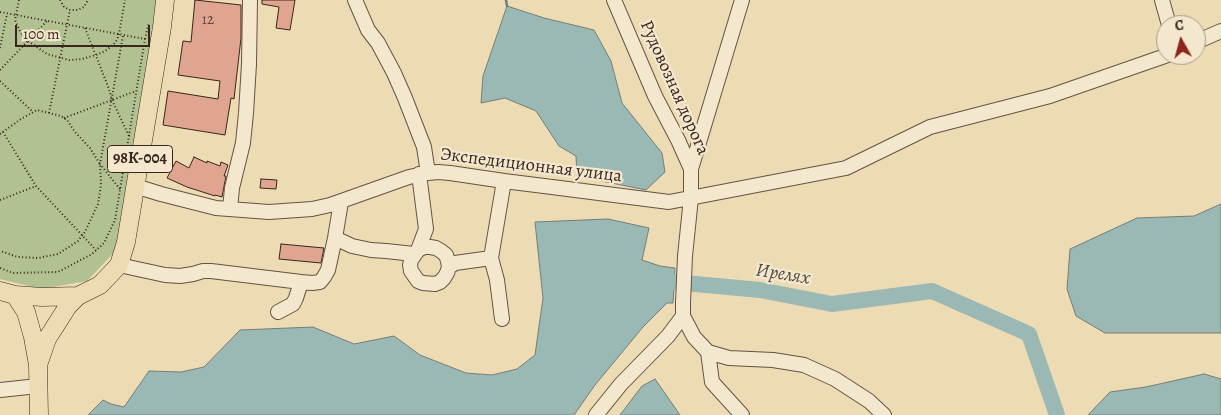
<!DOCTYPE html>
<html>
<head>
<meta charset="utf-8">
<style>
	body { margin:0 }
	#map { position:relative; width:1221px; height:415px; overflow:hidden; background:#eddbb3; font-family:Alegreya,serif }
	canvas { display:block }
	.north { position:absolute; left:1156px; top:15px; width:50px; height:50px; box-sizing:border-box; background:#f3e8ce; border:1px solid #a99a87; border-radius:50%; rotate:353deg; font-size:14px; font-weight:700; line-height:20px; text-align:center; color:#39251d }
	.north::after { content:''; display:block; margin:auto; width:18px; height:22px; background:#8f2418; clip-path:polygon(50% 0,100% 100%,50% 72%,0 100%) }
	.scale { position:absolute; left:15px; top:25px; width:135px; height:22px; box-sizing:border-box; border:2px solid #39251d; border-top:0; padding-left:6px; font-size:15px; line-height:18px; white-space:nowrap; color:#39251d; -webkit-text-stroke:4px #f3e8ce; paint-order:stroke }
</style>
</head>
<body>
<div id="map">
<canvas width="1221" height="415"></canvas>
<div class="north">С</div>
<div class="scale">100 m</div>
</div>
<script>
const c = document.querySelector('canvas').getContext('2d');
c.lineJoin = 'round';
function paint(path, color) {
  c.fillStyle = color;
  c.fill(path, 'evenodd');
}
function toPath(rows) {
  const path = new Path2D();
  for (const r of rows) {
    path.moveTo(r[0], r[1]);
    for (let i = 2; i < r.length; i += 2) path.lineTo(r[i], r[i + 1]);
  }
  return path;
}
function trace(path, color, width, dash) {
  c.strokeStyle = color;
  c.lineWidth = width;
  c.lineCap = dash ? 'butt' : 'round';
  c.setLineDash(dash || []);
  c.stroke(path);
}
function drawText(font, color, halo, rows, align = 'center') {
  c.font = font + ' Alegreya,serif';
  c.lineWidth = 4.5;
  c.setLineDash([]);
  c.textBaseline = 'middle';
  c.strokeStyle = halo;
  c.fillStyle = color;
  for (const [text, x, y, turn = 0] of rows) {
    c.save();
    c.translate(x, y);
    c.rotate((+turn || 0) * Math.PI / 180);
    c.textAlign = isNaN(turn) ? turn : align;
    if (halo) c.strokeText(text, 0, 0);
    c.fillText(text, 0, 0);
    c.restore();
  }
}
paint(toPath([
	[0,0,156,0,157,10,120,246,87,281,41,289,0,279]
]), '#b2c191');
const water = toPath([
	[507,6,544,18,594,30,611,61,622,103,662,153,665,172,646,190,577,176,576,156,559,146,536,111,505,98,481,103,483,76,507,6],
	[1221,204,1221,333,1105,333,1076,316,1067,289,1070,249,1137,218,1194,216,1221,204],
	[608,219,649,228,642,260,660,266,675,268,673,303,667,303,643,327,595,385,574,415,88,415,103,400,111,404,124,407,149,371,181,372,204,367,240,330,313,327,354,344,394,336,420,355,466,373,492,375,517,369,535,355,543,298,535,222,608,219],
	[1204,374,1221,379,1221,415,1088,415,1110,392,1146,387,1204,374],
	[655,379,680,415,620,415,642,386,655,379]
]);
paint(water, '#9ab9b4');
trace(water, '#737e78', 1);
trace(toPath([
	[506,0,507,6]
]), '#737e78', 2.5);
trace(toPath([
	[653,281,674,282,760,290,832,304,932,291,1029,334,1057,415]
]), '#9ab9b4', 16);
const building = toPath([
	[195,0,241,5,241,38,234,99,231,98,225,135,163,125,168,91,218,99,220,81,178,75,183,41,191,42,195,0],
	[262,0,295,0,290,30,276,28,279,7,262,4,262,0],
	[194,157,207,163,207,161,220,166,221,162,228,165,224,176,226,176,222,197,215,195,215,196,187,187,167,178,176,161,189,168,194,157],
	[261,179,277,180,276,189,260,188,261,179],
	[281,244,324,248,321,263,279,259,281,244]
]);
paint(building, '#e0a591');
trace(building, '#39251d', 1);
const minor = toPath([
	[355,0,368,30,378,43,394,73,405,98,424,147,428,173],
	[614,0,655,96,678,140,691,169,691,198,685,256,683,303,683,316,694,337,708,352,729,358,773,360,804,365,835,379,869,401,884,415],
	[1162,0,1169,25],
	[1196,42,1221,31],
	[691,169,742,0],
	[135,186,161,194,216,208,269,212,312,209,330,205,409,177,428,173,438,172,450,173,504,181,552,187,669,202,846,168,930,127,1050,96,1168,55],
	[230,209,232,188,243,143,246,113,249,64,250,0],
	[335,238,352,246,371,250,386,251,414,254],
	[418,250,424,247,430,247,436,248,441,251,446,255,448,261,449,267,447,273,444,278,440,282,435,284,423,283,418,281,411,271,410,265,411,260,418,250,426,229,419,174],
	[491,258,497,280,502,319],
	[119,265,165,275,180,276,193,274,203,271,211,271,301,282,312,283,320,282,324,277,328,270,335,238,341,202],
	[449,267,455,263,491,258,504,181],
	[278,312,293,304,296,298,301,282],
	[708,352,712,382,742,415],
	[0,390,38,386],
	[596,415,621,384,668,336,683,316]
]);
const major = toPath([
	[0,291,15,295,42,297,78,296],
	[15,295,26,312,33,337,38,365,39,415],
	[38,365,47,339,68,306,78,296,100,285,119,265,126,242,162,27,165,0]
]);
trace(minor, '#665242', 16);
trace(major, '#39251d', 19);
trace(toPath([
	[19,0,15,20,21,33,28,41,47,54,69,60,82,59,96,55,105,51,113,45,117,40,119,34,125,0],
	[60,0,64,7,70,10,78,10,84,7,88,0],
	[0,12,145,39,115,220,104,243,92,254,58,272,13,273,0,268],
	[85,28,109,89,112,100,129,136],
	[145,39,149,22],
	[0,48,7,14],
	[0,70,47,21],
	[0,81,33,112],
	[49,113,70,10],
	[64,118,136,91],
	[3,132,36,186,96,250],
	[0,134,21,119,37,110,61,116,67,120,75,132,90,148,100,164,101,185,98,204,85,232,78,241,58,254,38,258,18,257,0,251],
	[120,189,100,164,123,36],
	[0,200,36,186]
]), '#39251d', 2, [1, 2.5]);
trace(minor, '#f3e8ce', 14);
trace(major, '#eddbb3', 18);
drawText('15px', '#63453a', null, [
	["12",208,20]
]);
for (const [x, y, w] of [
	[140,159,65]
]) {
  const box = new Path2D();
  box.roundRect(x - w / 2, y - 13.5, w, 27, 4);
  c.fillStyle = '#f3e8ce';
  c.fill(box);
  trace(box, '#39251d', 1);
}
drawText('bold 16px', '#39251d', null, [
	["98К-004",140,159]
]);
drawText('18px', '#39251d', '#f3e8ce', [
	["Рудовозная дорога",674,88,66],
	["Экспедиционная улица",531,166,7]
]);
drawText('italic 19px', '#514a43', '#f3e8ce', [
	["Ирелях",783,275,9]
]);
</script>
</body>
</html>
